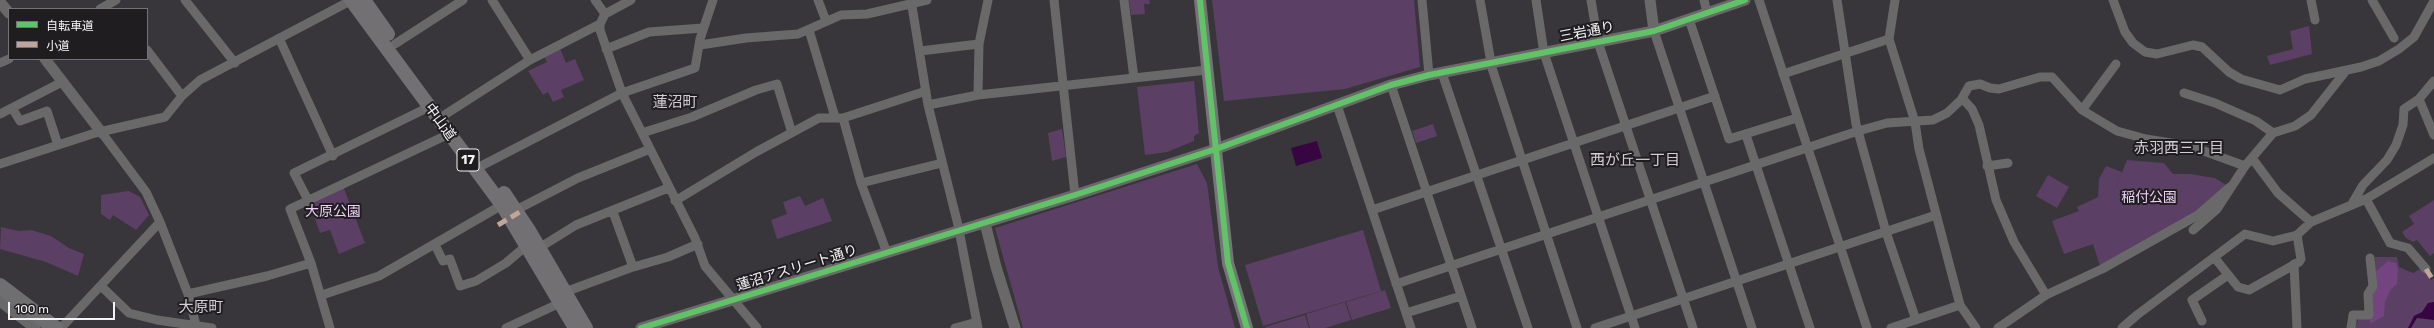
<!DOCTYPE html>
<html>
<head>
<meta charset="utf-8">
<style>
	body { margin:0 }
	#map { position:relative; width:2434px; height:328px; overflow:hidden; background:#38363a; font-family:Rubik,"Noto Sans JP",sans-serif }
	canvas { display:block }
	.legend { position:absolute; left:8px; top:8px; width:140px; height:52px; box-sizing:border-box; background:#1f1d20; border:1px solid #757376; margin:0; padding:5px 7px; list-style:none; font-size:12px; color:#f6f3f6 }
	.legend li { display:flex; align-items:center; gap:8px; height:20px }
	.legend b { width:20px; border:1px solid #757376 }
	.scale { position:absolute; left:8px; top:302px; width:107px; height:18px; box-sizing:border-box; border:2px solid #f6f3f6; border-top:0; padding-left:5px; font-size:12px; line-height:14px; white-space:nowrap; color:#f6f3f6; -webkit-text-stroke:3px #1f1d20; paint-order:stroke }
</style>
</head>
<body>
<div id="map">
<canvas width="2434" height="328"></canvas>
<ul class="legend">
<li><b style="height:5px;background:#61c268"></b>自転車道</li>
<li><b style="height:5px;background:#c0a59a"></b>小道</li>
</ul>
<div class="scale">100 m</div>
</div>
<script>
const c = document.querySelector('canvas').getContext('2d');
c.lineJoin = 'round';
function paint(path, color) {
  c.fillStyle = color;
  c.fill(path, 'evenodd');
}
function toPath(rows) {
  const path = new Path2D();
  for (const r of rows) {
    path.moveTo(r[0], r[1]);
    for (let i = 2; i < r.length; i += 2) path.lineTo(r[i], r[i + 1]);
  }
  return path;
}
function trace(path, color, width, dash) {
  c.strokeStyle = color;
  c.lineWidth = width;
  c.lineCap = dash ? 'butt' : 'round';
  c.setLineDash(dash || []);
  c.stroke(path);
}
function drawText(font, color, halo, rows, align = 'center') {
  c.font = font + ' Rubik,"Noto Sans JP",sans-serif';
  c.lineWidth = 4;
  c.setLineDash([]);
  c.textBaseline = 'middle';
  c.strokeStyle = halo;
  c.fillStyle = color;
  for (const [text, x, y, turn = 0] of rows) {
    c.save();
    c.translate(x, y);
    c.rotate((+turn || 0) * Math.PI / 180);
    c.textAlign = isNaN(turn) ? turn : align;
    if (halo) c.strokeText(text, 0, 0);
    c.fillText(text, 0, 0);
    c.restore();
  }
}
paint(toPath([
	[1129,0,1149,0,1150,4,1144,4,1145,14,1131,15],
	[1212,0,1414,0,1420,67,1345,89,1224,101],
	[2309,26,2312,54,2270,65,2267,56,2293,49,2290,31],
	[560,48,566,63,575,59,584,80,561,90,564,97,553,102,548,92,543,95,528,71,547,62,544,56],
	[1194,81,1199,133,1194,136,1194,141,1167,152,1145,155,1137,87],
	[1433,124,1437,136,1416,143,1412,131],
	[1062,129,1066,157,1052,161,1048,133],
	[2127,160,2164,163,2173,174,2190,174,2215,178,2226,185,2196,212,2100,266,2093,244,2064,254,2052,221,2079,211,2077,207,2098,197,2099,179,2106,166,2122,172,2112,197],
	[1197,164,1207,183,1218,267,1235,328,1023,328,995,228],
	[2048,175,2069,187,2057,208,2036,196],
	[343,186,365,243,339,254,330,230,320,233,309,202],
	[129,191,140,197,149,215,136,230,113,215,110,220,101,214,101,195],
	[800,196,805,206,823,198,832,221,777,239,771,220,787,214,783,202],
	[2434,200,2434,253,2430,256,2417,240,2413,242,2406,238,2402,232,2414,224,2409,216],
	[1,227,19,231,31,230,51,236,69,248,84,254,78,276,46,262,0,249],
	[1363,230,1381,291,1263,326,1245,265],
	[2375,257,2397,257,2399,267,2413,273,2422,268,2431,280,2434,278,2434,328,2355,328,2359,318,2371,318,2376,289],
	[1385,290,1391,308,1352,320,1346,302],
	[1345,302,1351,320,1325,328,1310,328,1306,314],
	[1305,315,1309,328,1266,328,1265,327]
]), '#5b3f64');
paint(toPath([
	[2388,261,2396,263,2398,270,2397,284,2391,289,2385,302,2384,316,2370,324,2372,296,2377,285,2376,271]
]), '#73447f');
paint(toPath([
	[1317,141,1322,158,1296,166,1291,148],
	[2434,302,2434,320,2417,318,2411,328,2408,328,2414,316,2422,312,2428,303]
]), '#370542');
trace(toPath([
	[185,0,235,63],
	[492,0,530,60],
	[595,0,605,14,600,24,600,30,622,93,695,238,705,266,757,328],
	[818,0,826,21],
	[911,0,928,105,958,225,978,328],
	[1054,0,1075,195],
	[1124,0,1134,78],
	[1422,0,1429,75],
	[1480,0,1492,68,1577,328],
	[1536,0,1544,53,1635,328],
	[1591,0,1598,42,1693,328],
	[1704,0,1707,13],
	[1759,0,1867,328],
	[1837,0,1856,124,1886,232,1916,320],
	[1895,0,1889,39,1915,122,1919,149,1960,305,1976,328],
	[2113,0,2125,32,2133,43,2145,52,2157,54,2193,45,2202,47,2229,72,2241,79,2280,90,2305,79,2361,67,2379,61,2399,49,2414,37,2434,1],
	[2311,0,2315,20],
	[2372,0,2394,38],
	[100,9,116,0],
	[605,14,631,0],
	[1689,19,1729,139,1797,118],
	[809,30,835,117],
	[1654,31,1752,328],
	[279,38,333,156],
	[395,44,463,0],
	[700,45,746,38,798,34,841,15,867,14,927,0],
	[606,49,649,32,703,28],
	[147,50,182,96],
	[920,51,979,44],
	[0,63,9,59],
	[1442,73,1528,328],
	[1783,74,1889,39],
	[1391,85,1472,328],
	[2184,93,2215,103,2256,121,2273,133],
	[978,95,979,44,988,0],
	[1962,98,1972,109,1979,125,1996,200,2014,242,2046,295],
	[2419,99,2434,135],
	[928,105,978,95,1207,70],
	[1337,105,1411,328],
	[12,108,20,121,47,111,58,145],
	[2082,110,2116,64],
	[0,114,62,82],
	[446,114,530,60,600,24],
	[843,118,861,183,887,253],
	[102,133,146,192,160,222,188,294,196,325],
	[642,133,692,117,756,90,777,84,792,133],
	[1746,135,1810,328],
	[2252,158,2278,193,2311,222],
	[0,164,95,133,165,117,182,96,200,80,352,0],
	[483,165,622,93,695,68,700,39,713,0],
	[1987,166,2008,163],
	[861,183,942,163],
	[2366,199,2390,243,2408,248,2426,269],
	[675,201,756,152,819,118,843,118,926,91],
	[309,202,294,173,429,107],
	[2353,202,2363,185,2387,160,2396,145,2403,125,2404,109,2419,99,2434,81],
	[516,210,578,178,650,149],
	[1372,210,1715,96],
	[613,212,633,267],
	[2193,230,2217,209,2245,166,2273,133,2295,126,2311,115,2345,72],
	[435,245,443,261,450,259,460,286,476,281,506,263,526,246],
	[539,248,576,225,668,188],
	[2214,257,2238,287,2249,290,2299,262,2301,259,2297,235],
	[2294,264,2297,328],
	[1396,284,1858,131,1887,123,1933,120,1947,113,1961,100,1969,86,1980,84,1990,88,1999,89,2040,77,2052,77,2082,110,2117,131,2146,139,2190,146,2245,166],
	[102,287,129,313,157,320,212,328],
	[565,292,630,268,668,257,698,244],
	[188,294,267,276,311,263],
	[322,295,379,276,502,205],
	[1406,313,1461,296],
	[2202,321,2192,300,2228,275],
	[61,328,160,222],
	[330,328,311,263,290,209,449,134],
	[506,328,560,303],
	[955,328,977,322],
	[1595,328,1936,215],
	[1891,328,1960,305],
	[1998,328,2046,295,2102,269,2198,215,2230,187],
	[2122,328,2137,315,2245,234,2273,241,2297,235,2311,222,2366,199,2434,158],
	[2351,328,2353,315,2369,315,2368,294,2373,286,2370,258]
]), '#6a696a', 9);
trace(toPath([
	[1650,0,1654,31],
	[0,2,9,13],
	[45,59,102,133],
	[985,223,996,267,1015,328],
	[0,301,35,328],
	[641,328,1075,195,1216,149,1391,85,1429,75,1654,31,1745,0]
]), '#6a696a', 11);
trace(toPath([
	[1200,0,1228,263,1247,328]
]), '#757476', 12);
trace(toPath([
	[351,0,502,205,575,328],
	[364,0,388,34],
	[504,193,530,232,586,328]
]), '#727073', 14);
trace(toPath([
	[0,286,55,328]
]), '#6f6e71', 16);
trace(toPath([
	[498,225,523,210],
	[2426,269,2433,280]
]), '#c0a59a', 5, [10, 5]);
trace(toPath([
	[1200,0,1228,263,1247,328],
	[641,328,1075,195,1216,149,1391,85,1429,75,1654,31,1745,0]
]), '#61c268', 6);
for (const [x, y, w] of [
	[468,160,22]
]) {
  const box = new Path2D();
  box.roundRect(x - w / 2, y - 11, w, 22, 3);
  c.fillStyle = '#1f1d20';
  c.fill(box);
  trace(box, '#f6f3f6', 1);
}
drawText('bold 13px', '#f6f3f6', null, [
	["17",468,160]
]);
drawText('14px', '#f6f3f6', '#1f1d20', [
	["三岩通り",1587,32,-11],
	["中山道",440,122,54],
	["蓮沼アスリート通り",797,268,-17]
]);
drawText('14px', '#efd1f7', '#1f1d20', [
	["稲付公園",2149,198],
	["大原公園",333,212]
]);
drawText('15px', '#d3ced5', '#1f1d20', [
	["蓮沼町",675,103],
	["赤羽西三丁目",2179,149],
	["西が丘一丁目",1635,161],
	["大原町",201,308]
]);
</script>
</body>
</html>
